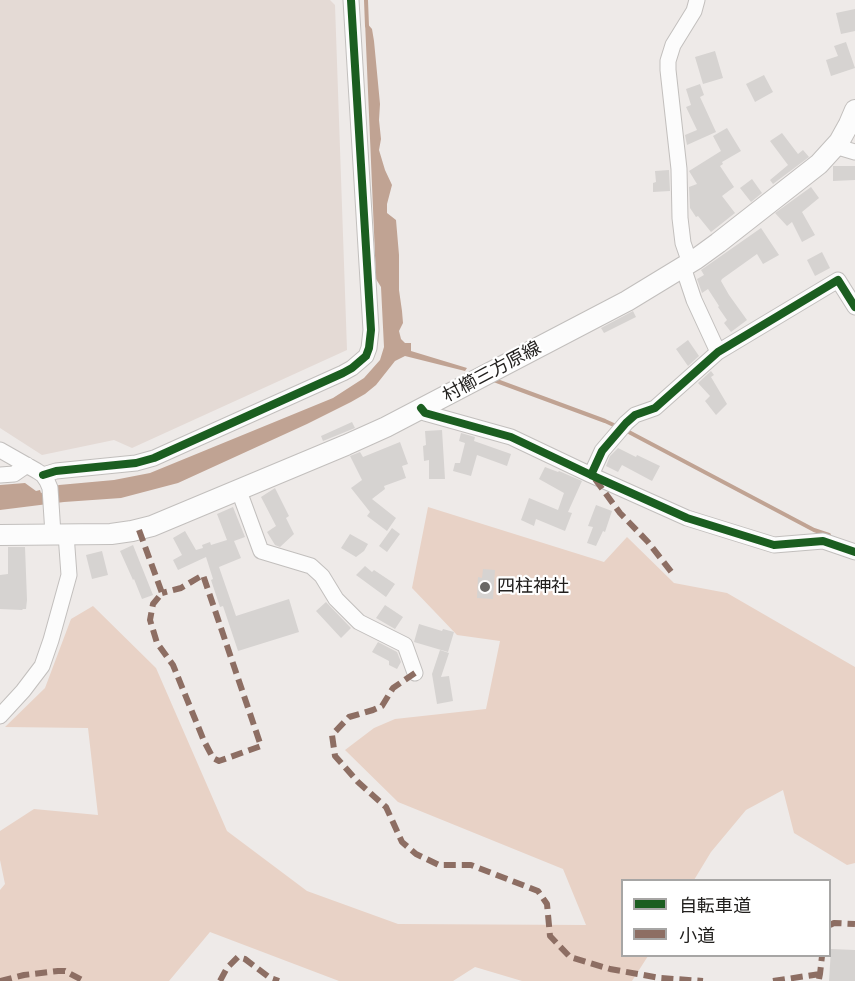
<!DOCTYPE html>
<html>
<head>
<meta charset="utf-8">
<style>
	body { margin:0 }
	#map { position:relative; width:855px; height:981px; overflow:hidden; background:#eeeae8; font-family:"PT Sans Narrow","Noto Sans JP",sans-serif }
	canvas { display:block }
	.legend { position:absolute; left:621px; top:879px; width:210px; height:78px; box-sizing:border-box; background:#fff; border:2px solid #a7a6a5; margin:0; padding:8px 10px; list-style:none; font-size:18px; color:#22201e }
	.legend li { display:flex; align-items:center; gap:12px; height:30px }
	.legend b { width:30px; border:2px solid #a7a6a5 }
</style>
</head>
<body>
<div id="map">
<canvas width="855" height="981"></canvas>
<ul class="legend">
<li><b style="height:8px;background:#1b5e20"></b>自転車道</li>
<li><b style="height:8px;background:#8d6e63"></b>小道</li>
</ul>
</div>
<script>
const c = document.querySelector('canvas').getContext('2d');
c.lineJoin = 'round';
function paint(path, color) {
  c.fillStyle = color;
  c.fill(path, 'evenodd');
}
function toPath(rows) {
  const path = new Path2D();
  for (const r of rows) {
    path.moveTo(r[0], r[1]);
    for (let i = 2; i < r.length; i += 2) path.lineTo(r[i], r[i + 1]);
  }
  return path;
}
function trace(path, color, width, dash) {
  c.strokeStyle = color;
  c.lineWidth = width;
  c.lineCap = dash ? 'butt' : 'round';
  c.setLineDash(dash || []);
  c.stroke(path);
}
function drawText(font, color, halo, rows, align = 'center') {
  c.font = font + ' "PT Sans Narrow","Noto Sans JP",sans-serif';
  c.lineWidth = 4.5;
  c.setLineDash([]);
  c.textBaseline = 'middle';
  c.strokeStyle = halo;
  c.fillStyle = color;
  for (const [text, x, y, turn = 0] of rows) {
    c.save();
    c.translate(x, y);
    c.rotate((+turn || 0) * Math.PI / 180);
    c.textAlign = isNaN(turn) ? turn : align;
    if (halo) c.strokeText(text, 0, 0);
    c.fillText(text, 0, 0);
    c.restore();
  }
}
paint(toPath([
	[0,0,330,0,335,5,347,350,132,448,114,440,42,455,0,428]
]), '#e4dad5');
paint(toPath([
	[428,507,604,562,627,537,674,583,727,593,855,667,855,863,847,865,794,833,783,790,746,810,711,852,694,880,622,880,622,956,648,956,632,981,522,981,475,967,453,981,339,981,210,932,169,981,0,981,0,890,5,884,0,860,0,831,34,809,98,815,88,728,5,727,45,688,71,619,93,606,156,668,227,831,307,891,398,924,586,925,563,869,398,802,345,750,374,728,395,719,486,709,500,641,457,635,412,588]
]), '#e8d2c6');
paint(toPath([
	[365,21,372,29,374,41,380,104,379,120,381,139,379,150,385,170,392,185,387,204,387,213,396,220,399,255,399,290,402,311,403,323,399,331,401,339,405,343,411,343,411,351,467,368,465,371,405,356,395,361,376,385,365,394,351,402,307,424,178,483,121,498,64,502,0,510,0,485,25,483,36,491,40,490,41,493,59,485,114,480,150,473,333,398,364,378,380,360,384,347,381,287,376,279]
]), '#c0a393');
trace(toPath([
	[366,0,367,26],
	[494,380,605,421,618,427],
	[625,430,814,530,829,535]
]), '#c0a393', 4);
paint(toPath([
	[855,9,855,31,841,34,836,13],
	[846,42,855,68,831,76,826,60,838,56,834,46],
	[715,51,723,78,703,84,695,57],
	[764,75,773,92,755,102,746,84],
	[700,84,704,95,700,97,716,132,687,145,685,135,697,130,686,107,691,105,686,89],
	[727,128,741,151,722,162,723,164,720,166,734,187,722,196,735,213,711,232,698,216,696,217,690,208,689,187,697,184,689,171,721,151,713,136],
	[782,133,798,154,803,150,809,157,773,184,770,180,788,165,770,141],
	[833,166,855,166,855,180,833,181],
	[669,170,670,191,653,192,653,183,656,182,655,171],
	[752,179,762,193,751,202,740,188],
	[811,187,819,198,802,212,815,235,802,242,792,222,787,226,775,213],
	[761,228,779,255,763,264,757,254,722,279,721,281,729,295,747,320,731,332,724,323,727,320,718,307,719,306,708,289,702,293,697,279,704,275,701,270],
	[822,252,830,268,815,276,807,260],
	[633,311,636,317,604,333,601,328],
	[688,340,699,356,688,366,676,349],
	[711,371,714,375,711,377,727,404,716,415,705,401,710,396,698,383],
	[352,422,355,428,323,441,321,436],
	[442,430,445,479,429,479,429,460,424,461,423,446,426,445,425,431],
	[461,433,475,437,474,441,511,454,507,466,477,455,471,476,453,471,455,463,460,463,465,443,459,441],
	[400,442,408,464,402,466,406,478,384,486,385,489,372,499,396,518,387,531,367,516,370,512,351,488,362,480,350,456,360,452,363,457],
	[618,448,636,457,637,455,660,466,652,481,622,465,618,472,606,466,610,456],
	[545,467,558,472,559,471,582,481,568,512,572,513,565,531,536,519,534,526,521,520,529,498,558,510,564,493,539,479],
	[275,488,289,516,286,518,294,534,280,547,275,545,267,532,276,526,261,497],
	[596,505,612,511,605,532,603,531,596,546,587,543,593,527,588,526],
	[233,507,245,537,234,541,241,558,219,567,236,616,289,599,299,632,238,651,223,606,220,607,211,580,213,579,206,557,178,570,173,560,182,555,173,538,185,531,196,550,203,548,202,545,210,542,211,545,227,540,217,514],
	[392,528,400,534,387,552,379,546],
	[350,534,368,544,364,551,356,557,341,548],
	[133,545,153,595,142,599,134,579,133,580,120,551],
	[8,547,25,547,27,600,26,609,23,609,22,610,0,609,0,575,8,574],
	[102,551,108,575,92,579,86,555],
	[365,566,372,572,374,570,395,584,386,597,356,575],
	[483,569,495,570,493,599,477,598,478,577,482,578],
	[326,602,351,628,341,638,316,611],
	[385,605,403,617,395,629,376,618],
	[419,624,442,631,443,629,454,632,448,652,414,642],
	[378,642,397,652,401,662,397,669,389,665,389,661,372,652],
	[440,650,449,653,441,677,449,676,453,701,437,704,432,674],
	[831,949,855,950,855,981,829,981]
]), '#d6d3d1');
const minor = toPath([
	[835,146,855,152],
	[690,263,683,243,680,218,679,169,668,70,668,61,673,45,694,11,697,0],
	[683,267,694,300,718,352],
	[421,408,425,413,511,437,591,475,687,518,774,545,823,541,855,552],
	[0,450,37,471,43,475,47,481,50,488,53,534],
	[0,475,14,474,27,465],
	[43,475,56,471,136,463,154,458,343,373,352,368,366,356,369,348,371,330,351,0],
	[591,475,602,451,626,423,635,415,655,408,718,352,838,280,855,307],
	[239,491,261,551,311,566,322,576,336,599,359,622,405,645,415,673],
	[0,716,23,691,42,666,51,640,69,575,66,534]
]);
const major = toPath([
	[0,535,111,534,132,531,152,526,346,445,386,427,627,301,696,259,718,243,819,164,839,142,849,124,855,110]
]);
trace(minor, '#c2bfbd', 17);
trace(major, '#c2bfbd', 22);
trace(minor, '#fcfcfc', 15);
trace(major, '#fcfcfc', 20);
trace(toPath([
	[595,479,620,513,648,542,673,574],
	[139,530,162,593,153,604,150,620,157,643,173,665,204,741,213,758,219,761,261,746,203,575,181,588,162,593],
	[415,673,393,688,382,706,373,710,349,717,332,735,335,756,358,782,386,807,402,842,416,854,439,865,471,865,538,891,547,904,550,936,570,957,610,969,660,978,703,981],
	[830,925,834,923,855,924],
	[819,979,820,974,822,956],
	[0,981,24,975,58,971,65,971,84,981],
	[220,981,227,968,238,957,245,959,270,978,279,981],
	[773,981,820,974]
]), '#8d6e63', 6, [12, 6]);
trace(toPath([
	[421,408,425,413,511,437,591,475,687,518,774,545,823,541,855,552],
	[43,475,56,471,136,463,154,458,343,373,352,368,366,356,369,348,371,330,351,0],
	[591,475,602,451,626,423,635,415,655,408,718,352,838,280,855,307]
]), '#1b5e20', 8);
for (const [x, y, r, color] of [
	[485,587,6,"#696765"]
]) {
  const dot = new Path2D();
  dot.arc(x, y, r, 0, 2 * Math.PI);
  c.fillStyle = color;
  c.fill(dot);
  trace(dot, '#fff', 2);
}
drawText('18px', '#22201e', '#fff', [
	["村櫛三方原線",492,372,-28]
]);
drawText('18px', '#22201e', '#fff', [
	["四柱神社",497,587]
], 'left');
</script>
</body>
</html>
